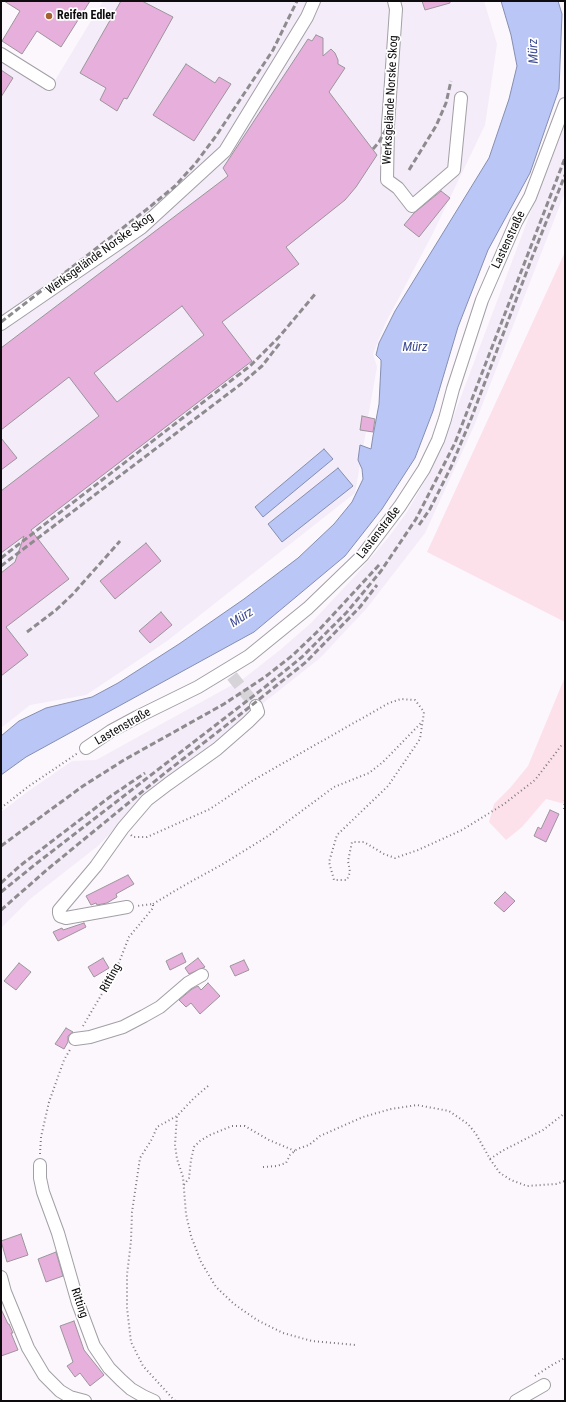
<!DOCTYPE html>
<html>
<head>
<meta charset="utf-8">
<style>
	body { margin:0 }
	#map { position:relative; width:566px; height:1402px; overflow:hidden; background:#fbf7fd; font-family:"Roboto Condensed",sans-serif }
	canvas { display:block }
	.frame { position:absolute; inset:0; border:2px solid #0d0b0d; pointer-events:none }
</style>
</head>
<body>
<div id="map">
<canvas width="566" height="1402"></canvas>
<div class="frame"></div>
</div>
<script>
const c = document.querySelector('canvas').getContext('2d');
c.lineJoin = 'round';
function paint(path, color) {
  c.fillStyle = color;
  c.fill(path, 'evenodd');
}
function toPath(rows) {
  const path = new Path2D();
  for (const r of rows) {
    path.moveTo(r[0], r[1]);
    for (let i = 2; i < r.length; i += 2) path.lineTo(r[i], r[i + 1]);
  }
  return path;
}
function trace(path, color, width, dash) {
  c.strokeStyle = color;
  c.lineWidth = width;
  c.lineCap = dash ? 'butt' : 'round';
  c.setLineDash(dash || []);
  c.stroke(path);
}
function drawText(font, color, halo, rows, align = 'center') {
  c.font = font + ' "Roboto Condensed",sans-serif';
  c.lineWidth = 3.5;
  c.setLineDash([]);
  c.textBaseline = 'middle';
  c.strokeStyle = halo;
  c.fillStyle = color;
  for (const [text, x, y, turn = 0] of rows) {
    c.save();
    c.translate(x, y);
    c.rotate((+turn || 0) * Math.PI / 180);
    c.textAlign = isNaN(turn) ? turn : align;
    if (halo) c.strokeText(text, 0, 0);
    c.fillText(text, 0, 0);
    c.restore();
  }
}
paint(toPath([
	[103,1,484,1,497,44,485,125,432,235,385,324,373,354,377,367,368,417,362,417,360,430,366,431,355,493,167,641,86,695,30,705,1,728,1,60,48,92],
	[565,121,565,192,474,426,425,533,366,609,320,658,141,800,99,845,30,899,1,928,1,812,27,792,72,761,96,760,243,679,280,650,311,623,355,576,388,538,407,512,430,472,442,447]
]), '#f4ecf9');
paint(toPath([
	[565,252,565,622,427,552],
	[565,677,565,804,546,799,522,827,506,840,489,822,494,804,510,788,528,766]
]), '#fce1ea');
const water = toPath([
	[501,1,558,1,562,14,559,89,530,173,488,250,458,327,433,411,415,458,382,509,345,556,254,632,26,757,1,775,1,736,19,721,46,708,92,697,118,683,179,644,244,599,298,558,334,524,352,502,363,479,362,469,358,460,360,445,371,449,373,436,379,404,381,365,381,360,376,355,379,343,395,311,489,158,509,99,517,66,511,35,501,1],
	[324,449,333,459,263,517,255,507,324,449],
	[338,468,353,486,282,542,268,524,338,468]
]);
paint(water, '#b9c6f6');
trace(water, '#858eb0', 1);
const building = toPath([
	[4,1,90,1,61,47,37,31,22,54,2,41,20,11,4,1],
	[121,1,142,1,173,17,127,99,124,98,117,111,100,100,106,88,80,73,121,1],
	[422,1,450,1,450,3,425,10,422,1],
	[316,35,323,38,323,56,331,49,335,53,338,60,338,64,345,68,329,92,377,155,356,187,345,200,286,247,299,264,222,322,252,361,31,530,69,579,6,627,28,655,1,676,1,573,15,562,24,536,1,553,1,491,99,416,69,377,1,430,1,348,228,176,223,168,308,39,312,41,316,35],
	[182,306,204,335,117,402,94,373,182,306],
	[186,64,215,83,219,77,231,84,194,141,153,115,186,64],
	[1,70,13,78,1,97,1,70],
	[441,191,450,198,419,237,404,225,414,213,441,191],
	[362,416,375,419,373,432,360,430,362,416],
	[1,438,17,458,1,470,1,438],
	[146,543,161,561,115,599,100,581,146,543],
	[161,612,172,625,150,643,139,631,161,612],
	[550,810,559,814,546,842,534,836,538,827,541,829,550,810],
	[128,875,134,884,116,894,117,897,107,903,97,905,96,903,91,905,86,896,128,875],
	[505,892,515,901,504,912,494,903,505,892],
	[84,923,86,927,58,941,53,932,62,928,63,930,84,923],
	[182,953,186,962,170,970,166,961,182,953],
	[103,958,109,968,94,977,88,967,103,958],
	[198,958,205,967,189,974,185,968,198,958],
	[244,960,249,970,235,976,230,966,244,960],
	[19,963,31,972,16,990,4,981,19,963],
	[208,983,220,996,200,1014,191,1003,186,1007,179,1000,192,989,198,986,201,990,208,983],
	[66,1028,73,1032,68,1036,68,1042,64,1049,55,1044,66,1028],
	[21,1234,28,1255,7,1262,1,1241,21,1234],
	[56,1252,63,1276,46,1282,38,1259,56,1252],
	[1,1309,8,1324,9,1324,13,1333,11,1333,18,1350,1,1356,1,1309],
	[74,1321,84,1350,104,1375,90,1386,80,1373,75,1377,67,1366,73,1362,60,1326,74,1321]
]);
paint(building, '#e7b0dc');
trace(building, '#9b959a', 1);
trace(toPath([
	[232,676,256,706]
]), '#d7d4d9', 12, [12, 6]);
const minor = toPath([
	[394,1,396,9,388,125,387,180,398,188,412,206,454,170,461,98],
	[1,54,49,84],
	[1,324,141,228,225,151,307,17,314,1],
	[86,748,111,731,137,717,198,687,249,656,308,608,362,556,400,506,424,469,438,440,445,419,453,389,482,300,516,222,530,197,565,104],
	[127,907,66,918,60,916,59,913,59,910,96,866,123,828,147,800,168,784,217,749,248,722,258,712,256,706],
	[75,1039,90,1037,123,1027,144,1016,160,1007,188,983,202,975],
	[40,1165,40,1178,43,1192,58,1233,78,1303,94,1346,109,1368,121,1380,131,1389,143,1396,154,1401],
	[1,1277,5,1292,28,1348,44,1375,60,1391,70,1397,85,1401],
	[516,1401,544,1385]
]);
trace(minor, '#a29fa5', 14);
trace(toPath([
	[1,808,29,786,78,753],
	[564,809,565,799],
	[131,835,133,837,147,837,210,809,250,782,389,703,401,699,415,700,424,712,420,739,388,786,337,835,329,862,334,880,347,880,350,872,348,861,352,842,364,842,384,854,395,858,418,850,462,830,504,804,535,780,561,746,565,745],
	[153,904,183,886,223,864,268,836,334,787,369,773,383,762,421,723],
	[83,1026,116,970,129,937,153,908,153,904,136,906],
	[208,1086,194,1098,177,1116,176,1130,175,1145,177,1159,183,1177,186,1214,191,1236,201,1262,216,1287,234,1304,257,1320,283,1333,312,1341,356,1345],
	[40,1154,41,1137,49,1102,64,1060,71,1048],
	[490,1159,502,1151,543,1130,565,1113],
	[263,1167,277,1166,286,1163,290,1155,297,1149,309,1145,320,1136,363,1117,391,1109,417,1105,449,1111,468,1124,476,1134,490,1159,500,1173,511,1180,527,1186,556,1184,565,1181],
	[184,1185,189,1178,191,1160,194,1147,200,1141,210,1135,232,1126,245,1126,269,1140,295,1151],
	[535,1376,552,1365,565,1358],
	[175,1401,143,1366,131,1342,127,1308,127,1275,131,1241,132,1212,140,1158,152,1139,157,1127,177,1116]
]), '#7c797d', 2, [1, 3]);
trace(minor, '#fff', 12);
trace(toPath([
	[373,149,379,142,392,118],
	[409,170,436,126,446,103,451,81],
	[1,322,146,210,175,186,195,164,216,136,273,50,297,1],
	[419,525,430,509,451,467,471,419,533,255,565,175],
	[1,558,250,366,279,337,316,293],
	[1,566,241,384,262,366,280,343],
	[27,632,56,610,73,594,120,541],
	[1,846,83,786,124,760,224,704,265,677,293,655,318,631,379,565],
	[1,883,21,865,111,796,145,773],
	[1,892,37,863,265,687,302,657,347,612,381,571,416,519,455,443,565,158],
	[1,910,49,868,165,773,242,713,306,662,360,607,377,585]
]), '#8e8b8f', 3, [6, 3]);
for (const [x, y, r, color] of [
	[49,16,4,"#a56130"]
]) {
  const dot = new Path2D();
  dot.arc(x, y, r, 0, 2 * Math.PI);
  c.fillStyle = color;
  c.fill(dot);
  trace(dot, '#fff', 1.5);
}
drawText('bold 12px', '#0d0b0d', '#fff', [
	["Reifen Edler",57,16]
], 'left');
drawText('12px', '#0d0b0d', '#fff', [
	["Werksgelände Norske Skog",391,100,-87],
	["Lastenstraße",509,240,-65],
	["Werksgelände Norske Skog",100,254,-36],
	["Lastenstraße",379,533,-52],
	["Lastenstraße",123,727,-30],
	["Ritting",111,978,-61],
	["Ritting",79,1303,71]
]);
drawText('italic 13px', '#3e4b91', '#fff', [
	["Mürz",534,51,-92],
	["Mürz",415,348],
	["Mürz",242,618,-33]
]);
</script>
</body>
</html>
